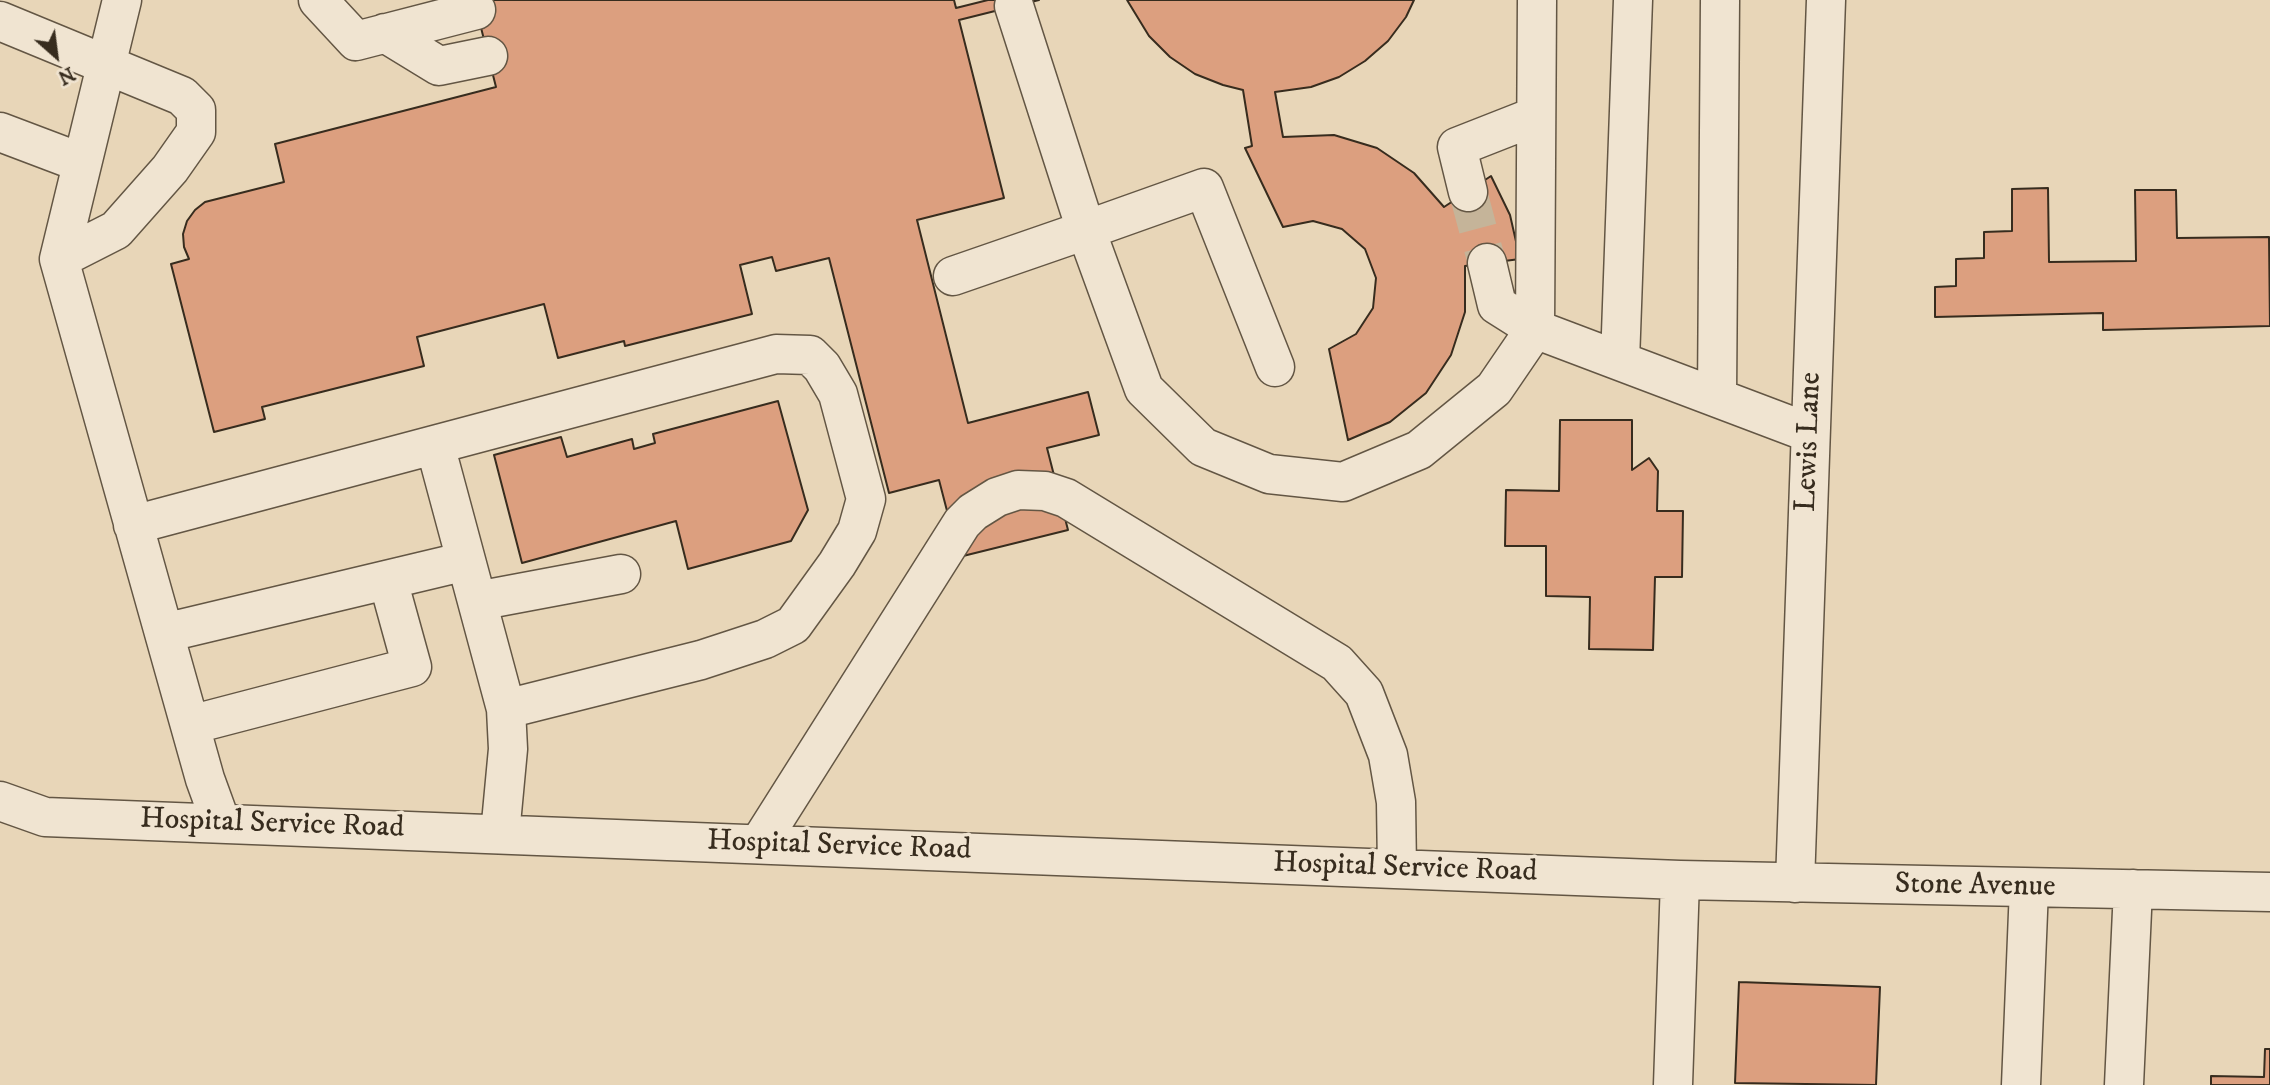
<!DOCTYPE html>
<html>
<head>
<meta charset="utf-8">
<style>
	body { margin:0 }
	#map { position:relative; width:2270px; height:1085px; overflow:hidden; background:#e8d6b8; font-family:"IM FELL DW Pica",serif }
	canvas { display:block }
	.north { position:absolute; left:21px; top:21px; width:70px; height:70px; -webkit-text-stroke:5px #f0e4d1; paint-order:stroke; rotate:152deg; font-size:19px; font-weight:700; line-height:28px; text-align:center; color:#372c1e }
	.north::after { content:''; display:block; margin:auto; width:24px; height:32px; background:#372c1e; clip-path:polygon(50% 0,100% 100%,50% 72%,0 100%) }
</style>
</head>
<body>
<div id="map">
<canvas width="2270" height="1085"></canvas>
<div class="north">N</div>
</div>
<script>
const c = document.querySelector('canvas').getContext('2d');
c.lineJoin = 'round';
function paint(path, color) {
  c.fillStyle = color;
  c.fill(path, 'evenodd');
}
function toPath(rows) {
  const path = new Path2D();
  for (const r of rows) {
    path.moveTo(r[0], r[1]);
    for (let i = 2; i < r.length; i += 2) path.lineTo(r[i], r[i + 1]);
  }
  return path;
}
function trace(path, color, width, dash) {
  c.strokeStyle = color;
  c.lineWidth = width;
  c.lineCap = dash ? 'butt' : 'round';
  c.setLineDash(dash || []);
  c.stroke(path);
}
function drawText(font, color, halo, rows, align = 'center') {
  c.font = font + ' "IM FELL DW Pica",serif';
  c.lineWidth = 7;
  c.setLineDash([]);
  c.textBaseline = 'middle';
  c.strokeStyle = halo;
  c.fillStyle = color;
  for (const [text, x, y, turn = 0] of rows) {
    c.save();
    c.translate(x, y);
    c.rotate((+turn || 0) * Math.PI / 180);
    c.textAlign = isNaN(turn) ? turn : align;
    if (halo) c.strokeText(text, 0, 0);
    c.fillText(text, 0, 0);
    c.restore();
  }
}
const building = toPath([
	[474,0,954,0,956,8,988,0,1039,0,959,20,1004,198,917,220,968,423,1088,392,1099,435,1047,448,1068,530,959,557,939,480,889,493,829,258,776,271,772,257,740,265,752,314,625,346,624,341,558,358,544,304,417,337,424,366,262,407,265,419,214,432,171,264,189,259,184,247,183,234,187,221,195,210,205,202,284,182,275,144,496,87,474,0],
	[1127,0,1414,0,1406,17,1388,41,1365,61,1339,77,1311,87,1275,92,1283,137,1334,135,1377,148,1414,173,1444,207,1491,176,1510,215,1520,259,1465,266,1465,312,1451,355,1426,393,1390,422,1348,440,1329,349,1356,334,1373,308,1376,278,1365,249,1342,229,1313,221,1283,227,1245,148,1252,146,1243,90,1223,85,1195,74,1170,57,1149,36,1127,0],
	[2048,188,2049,262,2136,261,2135,190,2176,190,2177,238,2269,237,2270,326,2103,330,2103,313,1935,317,1935,287,1956,286,1956,259,1984,258,1984,232,2012,231,2012,189,2048,188],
	[778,401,808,510,791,541,688,569,676,521,522,563,494,455,561,437,567,457,632,439,634,449,655,443,653,434,778,401],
	[1560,420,1632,420,1632,470,1649,458,1658,471,1657,511,1683,511,1682,577,1655,577,1653,650,1589,649,1590,597,1546,596,1546,546,1505,546,1506,490,1559,491,1560,420],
	[1739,982,1880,987,1876,1085,1735,1083,1739,982],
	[2265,1049,2270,1049,2270,1085,2211,1085,2211,1076,2264,1077,2265,1049]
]);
paint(building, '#dc9f7f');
trace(building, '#372c1e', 2);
trace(toPath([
	[1468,192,1487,263]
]), '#c5b499', 38, [38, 19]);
const minor = toPath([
	[122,0,59,259,205,779,221,823],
	[318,0,356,41,476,10],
	[1537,0,1535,329,1810,433],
	[0,21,182,96,196,110,196,132,170,169,116,230,59,259],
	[385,33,439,66,488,56],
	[0,132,82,163],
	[1468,192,1457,147,1536,116],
	[953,276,1086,230,1014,6],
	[1620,361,1633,0],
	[1275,367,1204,188,1086,230,1144,389,1203,447,1269,474,1343,482,1419,450,1494,389,1535,329,1497,305,1487,263],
	[1717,397,1720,0],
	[435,445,506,709,508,749,500,834],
	[133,525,776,354,810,355,822,367,838,394,866,499,857,531,837,564,793,625,765,639,701,660,506,709],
	[477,601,621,574],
	[164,633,466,561],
	[190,725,412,667,388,580],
	[0,801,45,817,1680,880,2270,892],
	[759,844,962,523,973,512,997,497,1018,490,1045,491,1066,498,1337,663,1364,693,1388,755,1396,802,1397,869],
	[1795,883,1826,0],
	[1673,1085,1680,880],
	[2021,1085,2029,888],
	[2124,1085,2133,889]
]);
trace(minor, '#635644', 41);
trace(minor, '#f0e4d1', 38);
drawText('30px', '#372c1e', '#f0e4d1', [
	["Lewis Lane",1810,442,-88],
	["Hospital Service Road",272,825,2],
	["Hospital Service Road",839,847,2],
	["Hospital Service Road",1405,869,2],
	["Stone Avenue",1975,887,1]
]);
</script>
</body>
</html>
